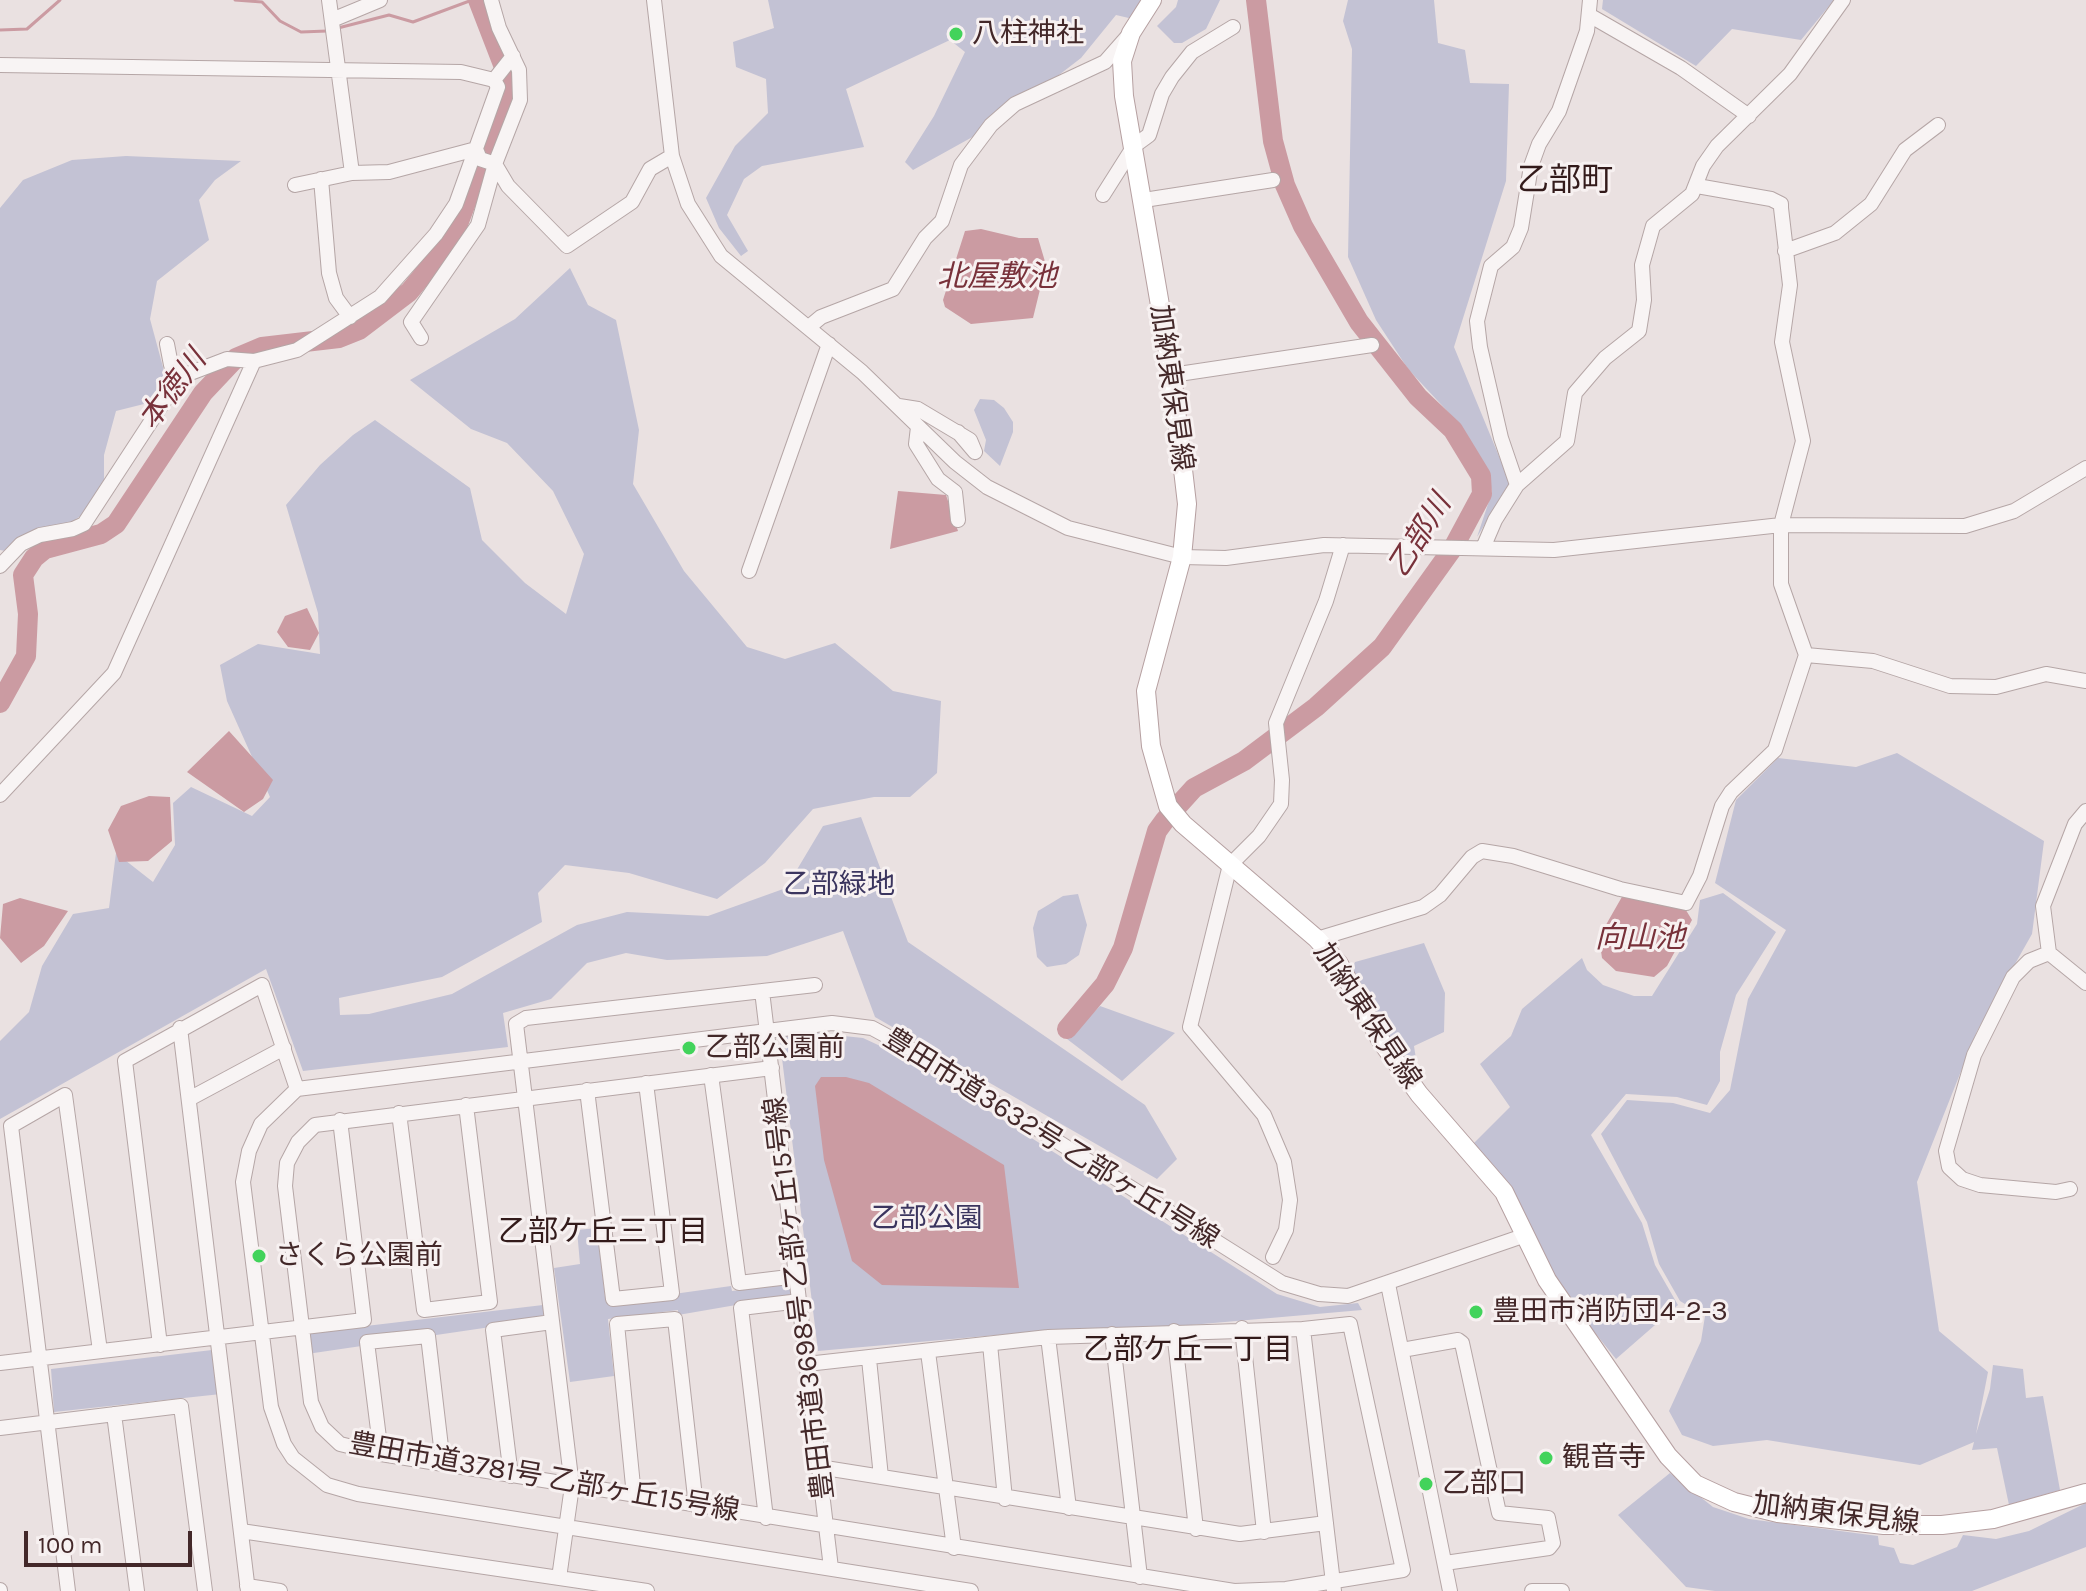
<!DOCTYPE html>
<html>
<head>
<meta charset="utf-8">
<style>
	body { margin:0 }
	#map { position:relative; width:2086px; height:1591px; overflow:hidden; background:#eae1e1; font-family:Karla,sans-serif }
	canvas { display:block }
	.scale { position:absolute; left:24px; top:1531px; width:168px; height:36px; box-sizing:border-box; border:4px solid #432829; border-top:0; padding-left:10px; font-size:24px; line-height:28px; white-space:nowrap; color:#432829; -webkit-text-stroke:6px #f7f1f1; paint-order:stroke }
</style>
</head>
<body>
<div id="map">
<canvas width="2086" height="1591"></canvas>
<div class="scale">100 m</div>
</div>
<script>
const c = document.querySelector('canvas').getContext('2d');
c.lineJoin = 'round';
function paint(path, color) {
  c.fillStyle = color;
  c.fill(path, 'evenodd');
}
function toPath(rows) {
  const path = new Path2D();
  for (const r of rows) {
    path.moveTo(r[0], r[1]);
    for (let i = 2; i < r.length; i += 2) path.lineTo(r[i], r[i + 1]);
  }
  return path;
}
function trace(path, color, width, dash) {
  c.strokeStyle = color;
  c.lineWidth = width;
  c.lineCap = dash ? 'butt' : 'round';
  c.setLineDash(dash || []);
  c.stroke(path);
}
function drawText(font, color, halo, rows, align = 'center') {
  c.font = font + ' Karla,"Noto Sans JP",sans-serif';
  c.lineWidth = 6;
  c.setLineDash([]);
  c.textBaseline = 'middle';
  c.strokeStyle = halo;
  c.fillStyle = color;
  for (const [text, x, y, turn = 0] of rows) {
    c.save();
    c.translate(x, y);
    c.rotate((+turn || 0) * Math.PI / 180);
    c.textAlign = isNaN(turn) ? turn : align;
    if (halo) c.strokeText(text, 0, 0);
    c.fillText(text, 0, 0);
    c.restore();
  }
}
paint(toPath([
	[768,0,1146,0,1133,19,1116,15,1081,58,1029,98,985,130,913,170,905,162,934,116,965,52,950,40,846,89,864,147,762,166,744,179,727,215,748,251,741,256,719,228,706,198,735,146,768,113,766,79,736,67,733,42,774,28],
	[1178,0,1220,0,1206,29,1182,43,1174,43,1157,26,1176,7],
	[1348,0,1434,0,1438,43,1465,50,1470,83,1509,84,1506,181,1454,347,1510,483,1477,537,1492,492,1487,469,1450,414,1408,369,1376,320,1348,257,1352,49,1343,21],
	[1603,0,1834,0,1801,40,1732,29,1696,66,1602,9],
	[126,156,241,161,215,180,199,200,209,240,157,281,150,319,167,382,148,403,116,411,104,455,104,485,86,512,66,526,32,531,5,551,0,550,0,208,23,180,72,160],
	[570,268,588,305,616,320,639,430,633,484,684,571,747,647,785,659,835,643,893,691,941,701,937,773,910,797,874,797,813,809,765,863,717,899,629,873,565,865,538,893,542,922,442,977,339,998,340,1015,369,1014,452,994,577,925,627,912,708,916,786,888,823,826,861,817,908,942,1145,1105,1177,1159,1157,1179,875,1017,843,931,767,956,667,960,626,953,587,963,551,999,503,1013,508,1047,303,1071,266,969,0,1119,0,1041,29,1012,42,966,73,914,109,908,116,853,153,882,175,845,173,803,191,787,252,816,270,797,227,701,220,665,258,644,320,654,318,613,286,505,320,465,353,435,375,420,470,488,482,540,525,583,566,614,584,554,553,491,507,443,471,429,410,380,515,319],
	[980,399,994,400,1004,408,1013,422,1013,432,1000,466,984,451,986,440,974,410],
	[1897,753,2044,841,2032,934,1977,1031,1917,1182,1939,1331,1988,1372,1976,1434,1990,1389,1993,1365,2023,1369,2026,1398,2043,1396,2060,1490,2009,1505,1997,1448,1972,1450,1974,1442,1920,1465,1767,1440,1713,1446,1682,1435,1669,1411,1701,1341,1705,1316,1680,1301,1659,1264,1647,1222,1601,1134,1627,1100,1673,1103,1710,1113,1730,1090,1748,999,1786,930,1715,883,1736,800,1778,758,1856,767],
	[1723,893,1776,932,1736,995,1720,1052,1720,1081,1707,1105,1677,1097,1626,1094,1591,1135,1642,1223,1655,1265,1678,1305,1616,1359,1551,1278,1472,1145,1510,1107,1480,1064,1511,1036,1522,1009,1582,958,1587,970,1603,985,1634,996,1652,996,1697,924,1700,900],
	[1078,894,1087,925,1079,955,1066,964,1047,967,1037,957,1033,928,1038,911,1063,896],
	[1424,943,1445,993,1444,1032,1414,1046,1416,1059,1404,1064,1352,970,1355,962],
	[1100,1006,1175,1033,1122,1081,1067,1039],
	[815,1033,863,1038,904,1057,1277,1294,1320,1307,1358,1303,1362,1310,1179,1326,1053,1330,818,1351,780,1042,785,1036],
	[597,1228,605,1297,609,1303,731,1286,732,1291,792,1284,794,1295,678,1315,678,1310,608,1319,614,1376,570,1382,554,1268,580,1264,577,1230],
	[543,1305,545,1319,307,1354,307,1333],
	[212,1350,221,1394,54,1412,51,1369],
	[1670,1473,1713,1507,1749,1519,1878,1536,1879,1545,1894,1548,1900,1563,1913,1565,1957,1547,1963,1535,1996,1539,2029,1531,2086,1503,2086,1547,1972,1591,1715,1591,1686,1587,1618,1515]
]), '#c3c2d4');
paint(toPath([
	[981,229,1019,238,1038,238,1046,265,1033,318,971,324,945,307,943,300,965,231],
	[898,491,946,495,958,531,890,549],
	[307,608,319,633,310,650,288,647,277,632,285,616],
	[229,731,273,780,263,799,244,812,187,772],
	[149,796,170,797,172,841,148,861,119,862,108,830,121,806],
	[1623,895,1684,907,1692,920,1667,966,1654,977,1616,971,1602,958,1599,937],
	[20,898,68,911,44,946,21,963,0,938,3,904],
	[821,1077,846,1077,869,1083,1004,1165,1019,1288,882,1285,852,1261,824,1160,815,1086]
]), '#cb9ba2');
trace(toPath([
	[235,0,262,2,280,21,301,32,327,31],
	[338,28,389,15,413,22,472,0],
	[0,30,27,29,60,0]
]), '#cb9ba2', 3);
trace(toPath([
	[0,703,26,656,28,614,23,575,34,558,45,549,101,534,116,524,203,393,236,358,262,347,339,338,359,330,409,292,452,240,508,91,507,75,478,0],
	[1067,1029,1105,984,1123,948,1157,831,1165,820,1194,788,1244,761,1316,707,1382,647,1453,548,1482,494,1481,476,1453,430,1418,397,1359,322,1303,226,1285,185,1273,141,1256,0]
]), '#cb9ba2', 20);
const minor = toPath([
	[329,0,352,173],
	[654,0,672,156,688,204,721,256,862,372,955,462,987,487,1068,528,1182,557,1226,558,1324,545,1554,550,1781,525,1965,526,2014,511,2086,468],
	[1589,15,1681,68,1749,116],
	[332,20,380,0],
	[0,65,461,72,494,80,498,87,456,204,436,234,380,297,297,350,254,361,227,359,180,377,84,524,73,529,40,535,21,544,0,566],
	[494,80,513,56],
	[476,149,480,159,495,164,508,186,567,246,632,202,650,169,672,156],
	[321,179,329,273,336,298,350,317],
	[295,185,352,173,389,172,476,149],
	[1103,195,1134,146,1149,135,1162,94,1172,77,1192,52,1233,27],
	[1144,200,1273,180],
	[1785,251,1835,233,1871,204,1905,150,1938,125],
	[809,327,821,317,893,289,925,238,942,221,961,165,991,125,1015,104,1105,62,1127,37],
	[421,338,411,322,478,225,495,164,520,100,519,70,499,28,491,0],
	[167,344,171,365,180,377],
	[1172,375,1372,345],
	[899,406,918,409,970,440,975,452,958,432],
	[918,427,916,444,938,479,955,492,958,520],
	[1517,485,1501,438,1480,347,1477,321,1491,266,1513,247,1521,228,1531,166,1539,144,1559,111,1587,31,1590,0],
	[1483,548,1495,520,1517,485,1567,441,1575,393,1605,358,1639,331,1644,300,1642,265,1653,226,1692,194,1703,166,1717,146,1790,74,1843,0],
	[749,571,829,344],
	[1806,655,1873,661,1950,686,1996,687,2046,674,2086,681],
	[0,795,114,673,254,361],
	[2086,811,2075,824,2043,906,2049,953,2086,983],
	[1317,939,1423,907,1440,895,1472,857,1482,851,1513,856,1620,889,1686,903,1700,876,1722,806,1731,792,1775,750,1806,655,1781,584,1781,525,1803,441,1782,342,1790,285,1781,208,1781,204,1771,199,1697,186],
	[2049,953,2029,961,2013,977,1974,1055,1946,1151,1949,1167,1962,1179,1980,1185,2056,1192,2070,1189],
	[762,991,831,1568],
	[180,1028,248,1591],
	[772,1068,315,1125,298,1142,287,1163,285,1186,311,1402,322,1427,340,1444,381,1454,1234,1591,1286,1589,1403,1570,1350,1324,1303,1329,1048,1337,807,1364],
	[711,1075,739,1283,797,1276],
	[587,1090,613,1299,672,1293,646,1083],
	[189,1099,284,1048],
	[399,1113,424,1310,490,1302,466,1105],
	[1273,1257,1286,1230,1290,1200,1284,1162,1264,1115,1190,1027,1230,865,1259,836,1281,804,1282,780,1276,723,1326,601,1343,545],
	[1388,1284,1450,1591],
	[1242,1328,1264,1532],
	[1303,1329,1334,1591],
	[1174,1331,1196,1529],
	[1112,1334,1140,1577],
	[1048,1337,1069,1508],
	[990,1344,1005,1499],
	[160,1345,125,1061,262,985,297,1089],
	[1402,1350,1458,1340,1462,1343,1499,1513,1548,1518,1553,1543,1549,1548,1445,1563],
	[928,1352,954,1548],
	[869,1359,881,1477],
	[0,1363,364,1320,340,1120],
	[114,1414,137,1591],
	[0,1428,181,1406,205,1591],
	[381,1454,367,1342,428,1336,443,1464],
	[819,1467,1240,1534,1326,1523],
	[511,1476,493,1330,552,1322],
	[634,1496,617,1324,675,1319,696,1506],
	[766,1518,741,1308,800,1301],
	[241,1531,647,1591],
	[559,1578,572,1486,516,1024,526,1018,815,985],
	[247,1586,280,1591],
	[0,1590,0,1591],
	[68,1591,11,1126,65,1095,100,1351],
	[971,1591,358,1494,327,1485,293,1458,284,1444,271,1407,243,1182,249,1151,261,1124,297,1089,832,1023,872,1028,909,1048,1282,1283,1319,1294,1348,1296,1523,1236],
	[1532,1591,1562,1591]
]);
const major = toPath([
	[1152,0,1131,33,1122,61,1124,96,1172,375,1187,504,1182,557,1146,691,1151,746,1168,806,1183,824,1317,939,1339,964,1381,1041,1419,1094,1504,1192,1547,1280,1668,1456,1695,1484,1734,1502,1778,1513,1884,1525,1942,1525,1993,1519,2086,1493]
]);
trace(minor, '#b5a6a6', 16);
trace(major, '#b6a0a1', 20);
trace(minor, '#f8f4f4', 14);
trace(major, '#fff', 18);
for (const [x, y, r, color] of [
	[956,34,8,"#42d35b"],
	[689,1048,8,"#42d35b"],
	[259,1256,8,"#42d35b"],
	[1476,1312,8,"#42d35b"],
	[1546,1458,8,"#42d35b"],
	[1426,1484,8,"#42d35b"]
]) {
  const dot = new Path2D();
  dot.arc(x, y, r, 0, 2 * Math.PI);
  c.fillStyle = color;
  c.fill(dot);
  trace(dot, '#f7f1f1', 3);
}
drawText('28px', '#432829', '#f7f1f1', [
	["八柱神社",972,34],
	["乙部公園前",705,1048],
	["さくら公園前",275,1256],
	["豊田市消防団4-2-3",1492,1312],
	["観音寺",1562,1458],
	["乙部口",1442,1484]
], 'left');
drawText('28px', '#432829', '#f7f1f1', [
	["加納東保見線",1171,388,82],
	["加納東保見線",1367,1016,56],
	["豊田市道3632号 乙部ヶ丘1号線",1051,1139,32],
	["豊田市道3698号 乙部ヶ丘15号線",800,1298,-97],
	["豊田市道3781号 乙部ヶ丘15号線",544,1478,10],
	["加納東保見線",1836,1514,7]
]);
drawText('28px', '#3b355f', '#f7f1f1', [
	["乙部緑地",839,885],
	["乙部公園",927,1219]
]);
drawText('italic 30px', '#78313a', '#f7f1f1', [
	["北屋敷池",997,277],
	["本徳川",173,390,-53],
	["乙部川",1420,536,-58],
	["向山池",1640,938]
]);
drawText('30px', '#331b1b', '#f7f1f1', [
	["乙部ケ丘三丁目",603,1232],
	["乙部ケ丘一丁目",1188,1350]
]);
drawText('32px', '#331b1b', '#f7f1f1', [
	["乙部町",1565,181]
]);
</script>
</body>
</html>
